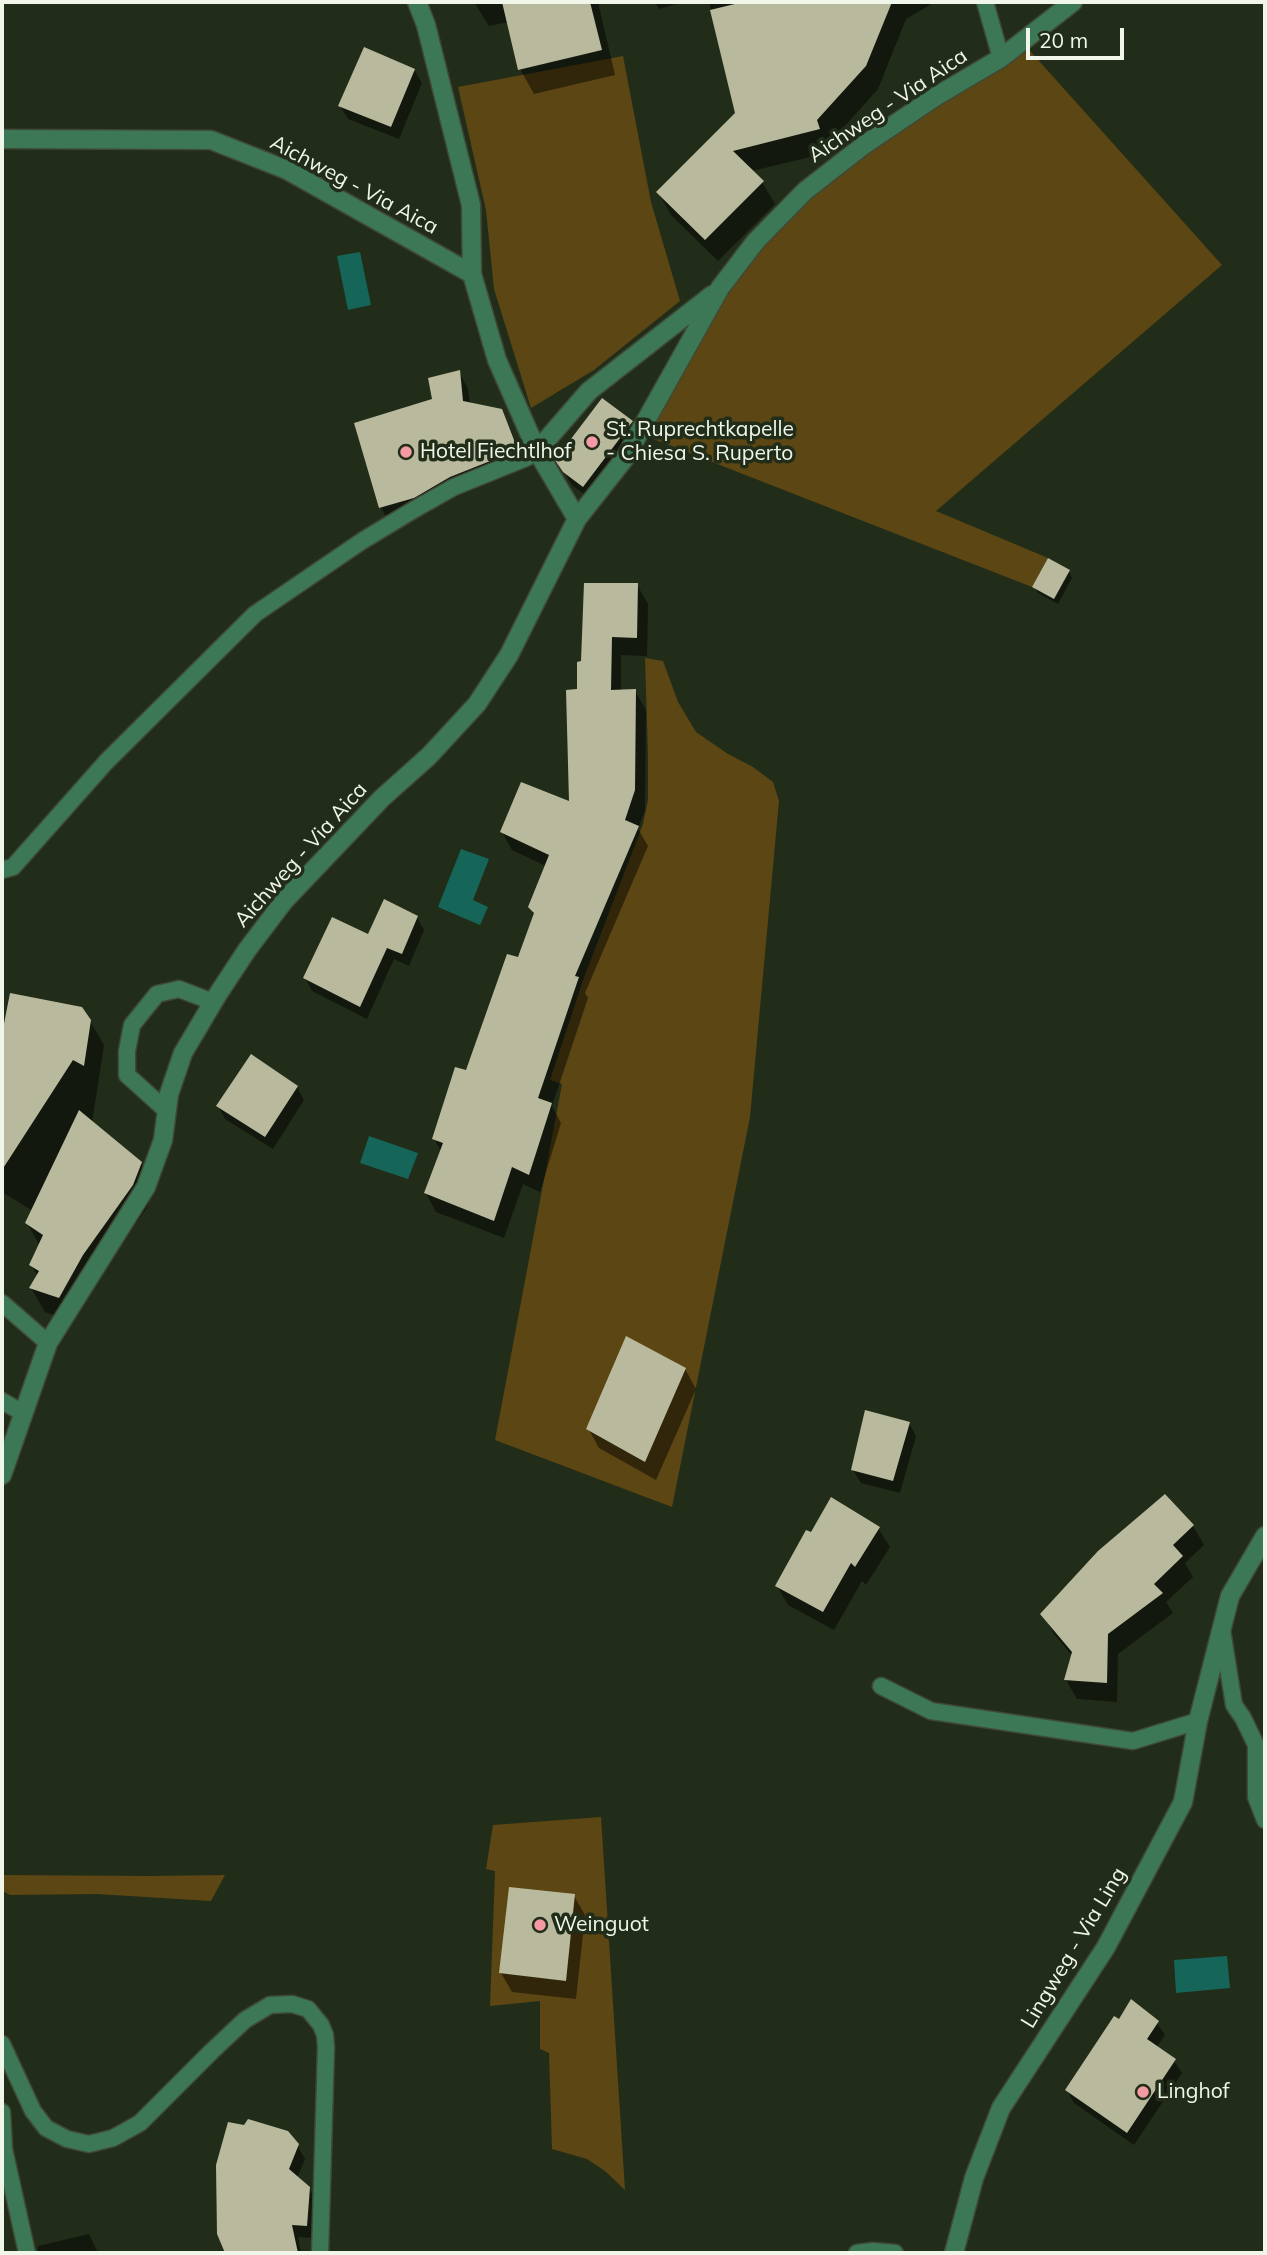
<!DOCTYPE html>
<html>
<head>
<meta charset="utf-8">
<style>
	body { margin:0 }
	#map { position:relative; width:1267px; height:2255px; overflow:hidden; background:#222d19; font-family:Mulish,sans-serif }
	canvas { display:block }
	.frame { position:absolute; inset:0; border:4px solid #f0f7ea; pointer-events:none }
	.scale { position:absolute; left:1026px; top:28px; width:98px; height:32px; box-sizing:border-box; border:4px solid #f0f7ea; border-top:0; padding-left:9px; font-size:21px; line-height:24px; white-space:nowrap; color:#f0f7ea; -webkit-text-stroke:5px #222d19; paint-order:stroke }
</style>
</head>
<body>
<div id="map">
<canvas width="1267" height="2255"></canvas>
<div class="frame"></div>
<div class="scale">20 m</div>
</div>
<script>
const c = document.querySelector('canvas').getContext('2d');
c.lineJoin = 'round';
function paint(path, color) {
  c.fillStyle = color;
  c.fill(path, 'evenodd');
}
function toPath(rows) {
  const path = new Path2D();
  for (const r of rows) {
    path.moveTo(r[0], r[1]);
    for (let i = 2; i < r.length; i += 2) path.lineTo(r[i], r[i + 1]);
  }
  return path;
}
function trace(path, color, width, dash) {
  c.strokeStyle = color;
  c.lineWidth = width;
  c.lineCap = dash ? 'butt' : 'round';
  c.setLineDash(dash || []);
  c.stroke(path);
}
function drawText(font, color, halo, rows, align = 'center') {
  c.font = font + ' Mulish,sans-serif';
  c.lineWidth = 7;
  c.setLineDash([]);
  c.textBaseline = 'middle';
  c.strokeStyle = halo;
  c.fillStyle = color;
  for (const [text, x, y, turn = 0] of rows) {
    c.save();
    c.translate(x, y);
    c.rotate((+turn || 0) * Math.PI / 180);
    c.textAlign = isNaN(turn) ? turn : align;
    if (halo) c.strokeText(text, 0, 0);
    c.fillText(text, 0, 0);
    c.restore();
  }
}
paint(toPath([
	[1022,42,1222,265,936,511,1048,558,1032,587,638,433,720,288,805,191],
	[623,56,651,202,680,301,594,370,531,408,494,289,486,210,458,87],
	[645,658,663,661,678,702,696,732,728,754,753,767,773,782,779,801,750,1117,672,1507,495,1440,562,1084,550,1080,583,980,643,824,648,800,648,755],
	[601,1817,625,2190,605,2171,587,2159,552,2149,549,2053,540,2049,540,2001,490,2006,495,1871,486,1869,493,1825],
	[2,1875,149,1876,225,1875,211,1901,97,1894,10,1895,2,1891]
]), '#5c4613');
paint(toPath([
	[360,252,371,305,348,310,337,256],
	[461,849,489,859,473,900,488,907,480,925,438,907],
	[369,1136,418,1153,408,1179,360,1163],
	[1227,1956,1230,1988,1176,1993,1174,1960]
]), '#166559');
paint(toPath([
	[474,2,598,2,615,75,534,94,520,69,509,22,489,26],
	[655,2,683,2,659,9],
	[709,2,935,2,906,19,878,89,829,144,831,152,752,171,762,182,775,204,718,261,671,215,658,192,736,114],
	[414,70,422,83,399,139,348,119,340,106],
	[459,372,468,389,470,404,500,410,510,428,526,467,460,494,423,514,390,524,381,508,356,425,434,400],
	[631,422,639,434,591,499,572,485,557,460],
	[1069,572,1072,578,1058,604,1038,593,1034,587],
	[637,585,648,604,647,656,621,655,621,692,635,691,646,710,645,810,638,829,648,846,585,993,588,998,552,1106,561,1123,540,1192,523,1184,504,1238,436,1212,426,1193,441,1151,434,1139,519,960,535,916,530,907,546,866,512,850,502,832,571,804,579,691,583,663],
	[417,917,424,930,409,966,394,959,367,1019,312,991,305,978,368,936],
	[11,995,90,1021,104,1045,92,1123,141,1163,155,1187,146,1209,96,1279,73,1321,45,1312,31,1288,38,1277,31,1265,40,1246,27,1223,33,1211,2,1192,2,1043],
	[297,1087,304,1100,273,1149,225,1119,218,1106],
	[685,1369,696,1389,656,1480,599,1448,588,1428],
	[909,1423,916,1436,900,1493,861,1483,853,1470],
	[1193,1526,1204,1545,1185,1563,1193,1577,1166,1602,1173,1613,1118,1654,1117,1702,1077,1699,1066,1680,1073,1657,1054,1634,1043,1615],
	[878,1528,890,1547,866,1585,862,1581,834,1630,788,1605,777,1586,812,1534],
	[574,1896,585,1915,576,1999,512,1992,501,1973],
	[1120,2022,1157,2023,1165,2035,1156,2048,1174,2061,1182,2073,1134,2145,1074,2103,1067,2090],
	[297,2145,305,2159,297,2178,309,2189,317,2202,314,2238,298,2237,301,2253,227,2253,218,2234],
	[89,2234,98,2253,38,2253,38,2246]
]), '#0007');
paint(toPath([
	[502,2,590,2,602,50,518,70],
	[743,2,892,2,866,66,817,120,820,129,733,151,764,181,705,240,656,192,735,113,710,10],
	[364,47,415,69,391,127,338,106],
	[460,370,463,401,502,409,518,450,450,477,414,498,379,508,354,423,432,399,428,378],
	[602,398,633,421,583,487,563,472,555,460],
	[1048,558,1070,570,1054,599,1032,587],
	[584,583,638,583,637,638,612,637,611,690,636,689,635,790,625,820,639,826,575,976,579,977,538,1098,552,1103,529,1175,512,1167,494,1221,424,1193,443,1143,432,1139,455,1067,466,1070,507,954,518,957,534,913,528,907,549,855,500,832,521,782,569,801,566,690,577,689,577,662,581,661],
	[384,899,418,916,402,954,387,948,360,1007,303,978,332,917,368,934],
	[10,993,82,1007,91,1020,84,1066,73,1060,2,1170,2,1034],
	[251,1054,298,1086,265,1137,216,1106],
	[79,1110,142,1162,133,1185,83,1255,59,1298,29,1288,39,1271,29,1265,43,1235,25,1223],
	[626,1336,686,1368,645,1462,586,1429],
	[865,1410,910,1422,893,1481,851,1470],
	[1165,1494,1194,1525,1173,1545,1183,1556,1154,1584,1163,1593,1108,1634,1107,1683,1064,1680,1072,1652,1040,1614,1098,1551],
	[831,1497,880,1527,855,1567,851,1563,823,1612,775,1586,806,1530,811,1532],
	[509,1887,575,1894,566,1981,499,1973],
	[1131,1999,1159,2021,1147,2039,1176,2059,1127,2133,1065,2090,1114,2016,1119,2019],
	[248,2119,288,2131,299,2144,289,2169,310,2187,307,2226,292,2225,298,2253,225,2253,217,2234,216,2165,228,2122,244,2125]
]), '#b9ba9d');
const service = toPath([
	[985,2,1001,58],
	[2,870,13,867,106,762,255,614,362,541,415,509,454,487,526,458,537,451],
	[167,1111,127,1075,127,1051,132,1025,157,994,179,989,213,1002],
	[2,1303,48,1343],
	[2,1401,23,1413],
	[1222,1630,1234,1705,1243,1718,1256,1745,1256,1797,1265,1820],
	[881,1686,931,1711,1133,1741,1198,1721],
	[2,2044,33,2111,46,2128,67,2139,89,2144,113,2138,140,2123,212,2051,245,2020,270,2005,292,2004,308,2009,321,2025,325,2035,326,2047,320,2253],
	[2,2112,4,2149,27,2253],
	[857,2253,873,2251,895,2253]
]);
const minor = toPath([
	[417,2,426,25,471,205,472,274,497,360,537,451,577,519],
	[2,139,211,140,287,170,472,274],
	[537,451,589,391,712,295],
	[2,1475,48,1343,146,1187,163,1140,169,1094,183,1053,218,994,247,950,284,901,382,798,429,756,477,704,509,655,577,519,625,458,720,288,756,241,805,191,864,145,935,97,1001,58,1073,2],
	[954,2253,974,2178,1001,2108,1106,1947,1183,1802,1198,1721,1230,1596,1265,1536]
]);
trace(service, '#3f4936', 19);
trace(minor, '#3f4936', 21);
trace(service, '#3c7855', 16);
trace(minor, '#3c7855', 18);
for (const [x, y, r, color] of [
	[592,442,7,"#f49aa4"],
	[406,452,7,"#f49aa4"],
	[540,1925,7,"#f49aa4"],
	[1143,2092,7,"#f49aa4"]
]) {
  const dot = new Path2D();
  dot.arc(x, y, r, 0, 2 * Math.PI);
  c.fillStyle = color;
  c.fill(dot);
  trace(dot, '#222d19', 2.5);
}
drawText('21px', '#f0f7ea', '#222d19', [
	["Aichweg - Via Aica",888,106,-34],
	["Aichweg - Via Aica",354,185,28],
	["Aichweg - Via Aica",301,855,-48],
	["Lingweg - Via Ling",1074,1948,-59]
]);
drawText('21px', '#f0f7ea', '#222d19', [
	["St. Ruprechtkapelle",606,430],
	["- Chiesa S. Ruperto",606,454],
	["Hotel Fiechtlhof",420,452],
	["Weinguot",554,1925],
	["Linghof",1157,2092]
], 'left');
</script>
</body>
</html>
